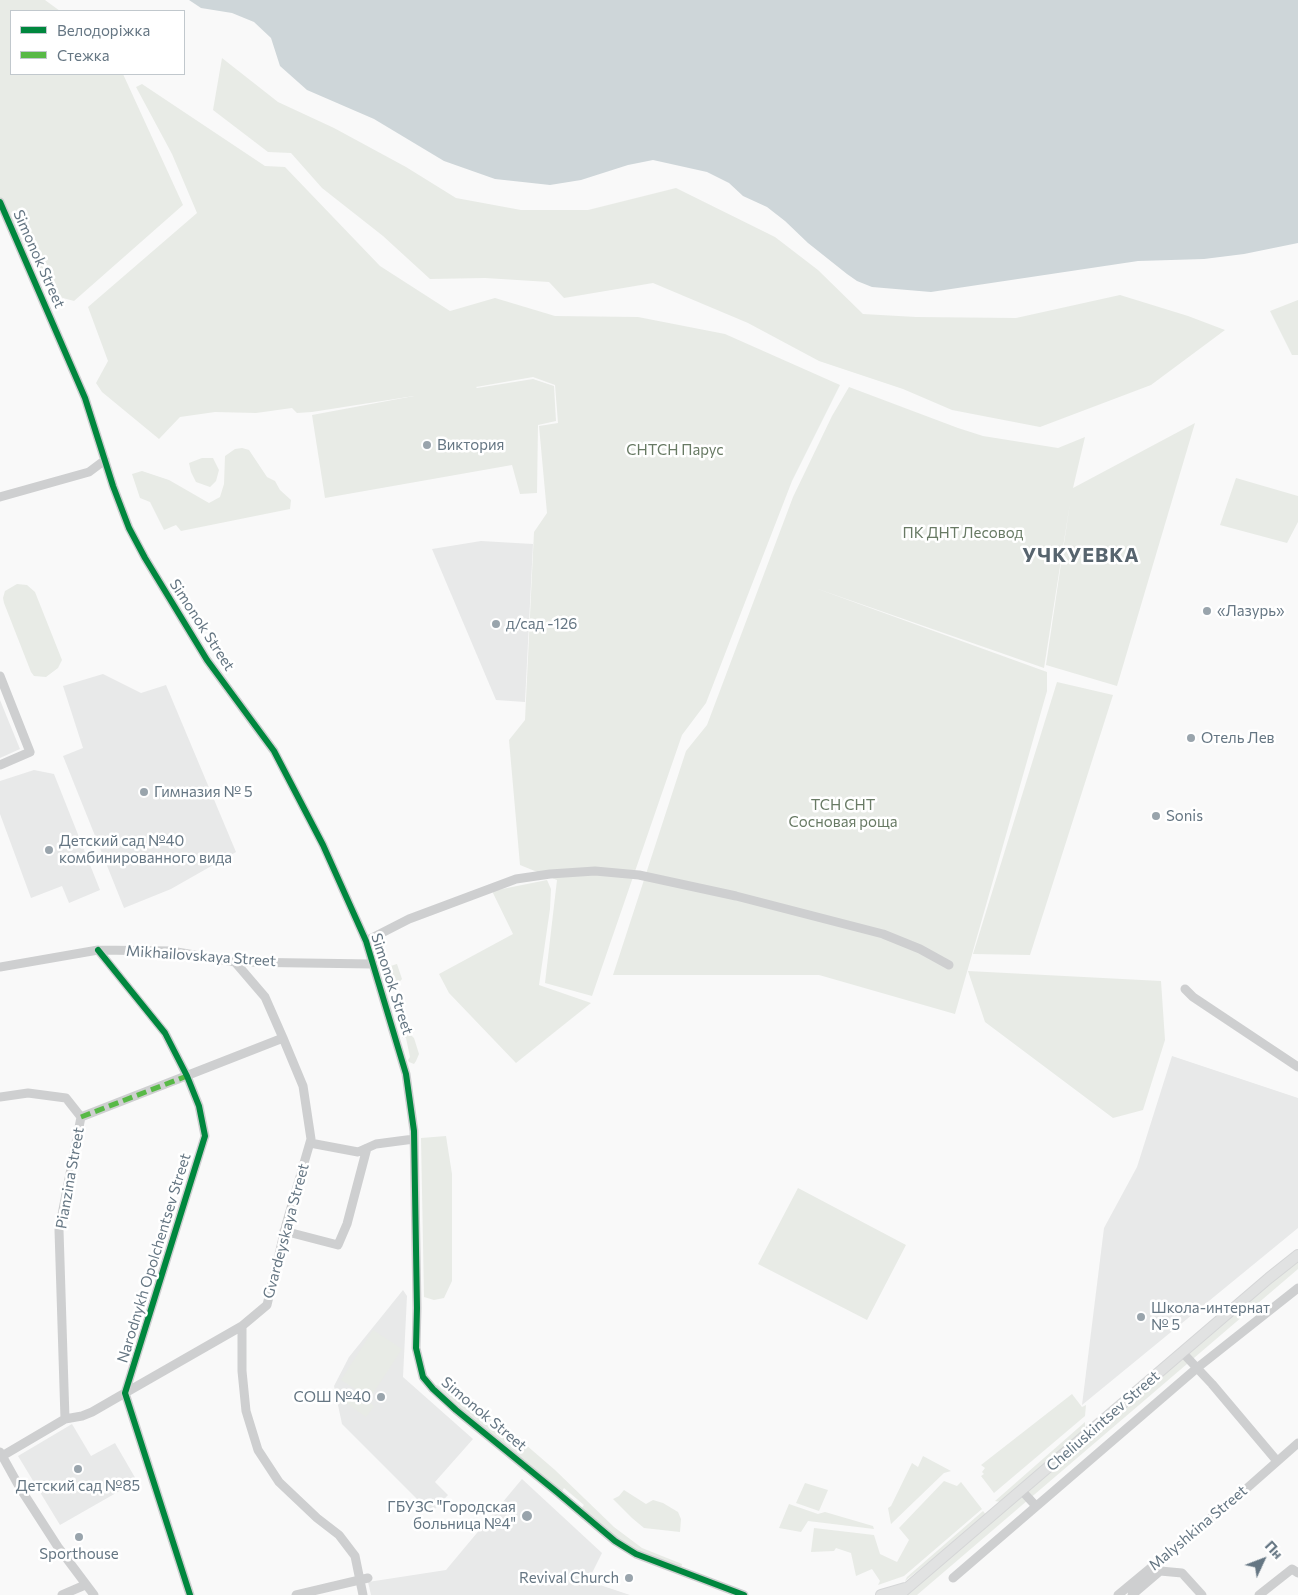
<!DOCTYPE html>
<html>
<head>
<meta charset="utf-8">
<style>
	body { margin:0 }
	#map { position:relative; width:1298px; height:1595px; overflow:hidden; background:#f9f9f9; font-family:Commissioner,sans-serif }
	canvas { display:block }
	.legend { position:absolute; left:10px; top:10px; width:175px; height:65px; box-sizing:border-box; background:#fff; border:1px solid #c1c8cd; margin:0; padding:6px 9px; list-style:none; font-size:15px; color:#657683 }
	.legend li { display:flex; align-items:center; gap:10px; height:25px }
	.legend b { width:25px; border:1px solid #c1c8cd }
	.north { position:absolute; left:1238px; top:1535px; width:50px; height:50px; -webkit-text-stroke:4px #fff; paint-order:stroke; rotate:47deg; font-size:14px; font-weight:700; line-height:20px; text-align:center; color:#657683 }
	.north::after { content:''; display:block; margin:auto; width:18px; height:22px; background:#657683; clip-path:polygon(50% 0,100% 100%,50% 72%,0 100%) }
</style>
</head>
<body>
<div id="map">
<canvas width="1298" height="1595"></canvas>
<ul class="legend">
<li><b style="height:6px;background:#00873e"></b>Велодоріжка</li>
<li><b style="height:6px;background:#58b947"></b>Стежка</li>
</ul>
<div class="north">Пн</div>
</div>
<script>
const c = document.querySelector('canvas').getContext('2d');
c.lineJoin = 'round';
function paint(path, color) {
  c.fillStyle = color;
  c.fill(path, 'evenodd');
}
function toPath(rows) {
  const path = new Path2D();
  for (const r of rows) {
    path.moveTo(r[0], r[1]);
    for (let i = 2; i < r.length; i += 2) path.lineTo(r[i], r[i + 1]);
  }
  return path;
}
function trace(path, color, width, dash) {
  c.strokeStyle = color;
  c.lineWidth = width;
  c.lineCap = dash ? 'butt' : 'round';
  c.setLineDash(dash || []);
  c.stroke(path);
}
function drawText(font, color, halo, rows, align = 'center') {
  c.font = font + ' Commissioner,sans-serif';
  c.lineWidth = 5;
  c.setLineDash([]);
  c.textBaseline = 'middle';
  c.strokeStyle = halo;
  c.fillStyle = color;
  for (const [text, x, y, turn = 0] of rows) {
    c.save();
    c.translate(x, y);
    c.rotate((+turn || 0) * Math.PI / 180);
    c.textAlign = isNaN(turn) ? turn : align;
    if (halo) c.strokeText(text, 0, 0);
    c.fillText(text, 0, 0);
    c.restore();
  }
}
paint(toPath([
	[481,541,533,544,525,702,496,700,432,549],
	[103,674,141,693,166,685,236,852,171,889,124,908,63,756,83,748,63,686],
	[0,700,20,749,0,758],
	[34,770,54,774,100,890,69,903,62,886,31,898,0,814,0,781],
	[1172,1056,1298,1098,1298,1228,1082,1405,1104,1228,1137,1167],
	[403,1290,407,1296,403,1377,473,1439,435,1482,448,1495,431,1513,342,1424,334,1386,349,1357],
	[72,1424,91,1456,115,1443,137,1481,60,1525,18,1456],
	[522,1479,602,1553,588,1581,630,1595,371,1595,368,1582,446,1570]
]), '#e8e9e9');
paint(toPath([
	[0,0,45,0,60,11,11,11,11,74,123,74,183,205,74,301,52,295,0,201],
	[222,58,278,102,334,128,406,167,456,198,521,210,588,210,676,188,775,237,818,270,863,314,916,317,1016,318,1120,295,1188,316,1225,330,1151,385,1040,427,952,410,903,389,819,361,748,323,653,283,564,298,549,282,485,278,430,279,383,236,322,188,291,153,268,152,213,110],
	[142,84,265,166,285,167,380,266,450,311,495,298,555,316,638,317,725,334,840,385,792,481,706,703,682,735,592,996,545,983,557,880,520,865,509,740,525,720,534,532,547,513,539,426,558,423,555,385,533,377,476,387,477,388,533,379,554,386,556,421,538,425,537,493,520,494,512,465,325,498,312,415,414,396,312,412,297,413,292,408,256,413,215,412,180,417,159,439,102,392,96,383,108,361,88,307,197,213,172,154,136,87],
	[1298,300,1298,355,1292,355,1270,311],
	[849,387,958,428,983,436,1058,448,1085,437,1073,488,1195,423,1117,686,1046,665,1070,503,1044,668,815,588,1047,672,1047,691,955,1014,819,975,613,975,686,751,707,725,793,497,832,416],
	[242,448,249,450,267,477,275,481,280,490,291,500,290,509,181,531,176,525,164,530,150,502,140,498,132,474,142,471,169,480,209,503,220,497,224,484,225,456,235,449],
	[202,458,213,458,219,470,216,481,210,487,196,482,191,472,189,463],
	[1236,478,1298,496,1298,522,1287,543,1220,525],
	[17,584,27,585,35,592,62,660,58,668,46,677,34,676,31,672,4,603,3,598,5,591],
	[1057,682,1113,695,1030,955,973,954],
	[547,880,551,889,550,909,539,985,591,1003,516,1063,449,993,439,974,513,934,492,891],
	[397,964,402,979,392,990,384,968],
	[968,971,1161,981,1165,1040,1143,1110,1113,1118,985,1022],
	[404,1032,409,1033,414,1038,419,1054,416,1061,414,1064,409,1062,408,1060,410,1057,406,1038,402,1038,402,1034],
	[446,1136,452,1174,452,1281,444,1298,434,1300,424,1297,421,1138],
	[798,1188,906,1245,867,1320,758,1264],
	[1298,1258,1298,1269,917,1595,904,1595],
	[373,1330,402,1349,370,1398,341,1380],
	[437,1385,481,1412,518,1438,555,1470,614,1527,642,1548,682,1564,681,1569,637,1553,580,1510,584,1505,564,1488,561,1493,434,1387],
	[350,1389,374,1406,366,1417,342,1400],
	[1072,1394,1082,1407,1086,1405,1085,1416,994,1493,981,1476,984,1474,982,1472,985,1468,981,1465],
	[1085,1422,1085,1431,1001,1502,995,1501],
	[923,1456,951,1471,944,1473,891,1524,888,1508,891,1506,912,1463,918,1467],
	[944,1481,957,1486,961,1482,982,1509,904,1576,878,1585,880,1581,872,1569,856,1576,851,1553,836,1548,834,1551,811,1552,814,1528,874,1535,880,1554,897,1562,909,1540,899,1528],
	[805,1483,828,1490,819,1511,796,1503],
	[624,1490,646,1504,653,1500,663,1503,678,1512,681,1519,680,1532,644,1528,632,1518,613,1499,619,1496],
	[789,1504,818,1514,825,1512,873,1526,874,1529,808,1521,801,1532,779,1528],
	[983,1511,987,1516,905,1581,907,1577]
]), '#e8ebe6');
paint(toPath([
	[189,0,1298,0,1298,243,1244,254,1204,259,1138,261,931,292,872,287,857,281,847,274,808,243,785,221,767,207,743,196,729,183,707,172,653,160,628,165,581,180,550,185,495,179,444,161,374,119,307,90,280,66,271,38,254,22,232,13,201,8]
]), '#ced6d9');
const major = toPath([
	[881,1595,905,1588],
	[899,1595,1269,1278,1298,1255]
]);
trace(major, '#d5d6d7', 12);
trace(toPath([
	[0,202,85,398,113,486,129,528,145,558,207,660,274,751,323,845,366,941,406,1074,414,1131,417,1308,416,1348,423,1377,433,1389,456,1410,558,1493,615,1541,636,1554,744,1595],
	[0,497,89,472,105,460],
	[0,676,30,752,0,765],
	[366,941,409,919,516,879,550,874,595,871,639,875,736,896,883,934,920,949,949,965],
	[98,950,165,1033,187,1076,199,1106,205,1136,125,1393,190,1595],
	[0,967,98,950,171,951,235,962,373,964],
	[1185,989,1193,997,1298,1067],
	[0,1097,28,1093,66,1098,81,1117,59,1230,65,1419],
	[81,1117,283,1038],
	[310,1143,358,1152,376,1144,414,1139],
	[284,1231,338,1245,347,1224,367,1148],
	[242,1326,242,1371,246,1411,258,1450,279,1482,317,1518,339,1535,355,1556,363,1595],
	[1182,1352,1212,1384,1277,1461],
	[0,1452,20,1488,58,1547,94,1595],
	[2,1456,65,1419,82,1416,92,1412,125,1393,242,1326,267,1305,286,1225,311,1139,303,1086,283,1038,265,997,235,962],
	[1022,1491,1036,1506],
	[953,1578,1197,1368,1298,1288],
	[62,1595,85,1585],
	[296,1595,368,1578],
	[1118,1595,1246,1489,1298,1443],
	[1132,1595,1160,1571,1182,1573,1202,1595],
	[1259,1595,1292,1569,1298,1573]
]), '#cecfd0', 9);
trace(major, '#e1e2e2', 10);
trace(toPath([
	[81,1117,187,1076]
]), '#58b947', 5, [10, 5]);
trace(toPath([
	[0,202,85,398,113,486,129,528,145,558,207,660,274,751,323,845,366,941,406,1074,414,1131,417,1308,416,1348,423,1377,433,1389,456,1410,558,1493,615,1541,636,1554,744,1595],
	[98,950,165,1033,187,1076,199,1106,205,1136,125,1393,190,1595]
]), '#00873e', 6);
for (const [x, y, r, color] of [
	[427,445,5,"#99a4ac"],
	[1207,611,5,"#99a4ac"],
	[496,624,5,"#99a4ac"],
	[1191,738,5,"#99a4ac"],
	[144,792,5,"#99a4ac"],
	[1156,816,5,"#99a4ac"],
	[49,850,5,"#99a4ac"],
	[1141,1317,5,"#99a4ac"],
	[381,1397,5,"#99a4ac"],
	[78,1469,5,"#99a4ac"],
	[527,1516,6,"#99a4ac"],
	[79,1537,5,"#99a4ac"],
	[629,1578,5,"#99a4ac"]
]) {
  const dot = new Path2D();
  dot.arc(x, y, r, 0, 2 * Math.PI);
  c.fillStyle = color;
  c.fill(dot);
  trace(dot, '#fff', 2);
}
drawText('15px', '#657683', '#fff', [
	["Simonok Street",39,259,66],
	["Simonok Street",202,625,57],
	["Mikhailovskaya Street",201,956,4],
	["Simonok Street",392,984,72],
	["Pianzina Street",70,1178,-80],
	["Gvardeyskaya Street",286,1231,-75],
	["Narodnykh Opolchentsev Street",154,1258,-73],
	["Simonok Street",484,1414,40],
	["Cheliuskintsev Street",1103,1421,-41],
	["Malyshkina Street",1198,1528,-40]
]);
drawText('15px', '#657683', '#fff', [
	["Виктория",437,445],
	["«Лазурь»",1217,611],
	["д/сад -126",506,624],
	["Отель Лев",1201,738],
	["Гимназия № 5",154,792],
	["Sonis",1166,816],
	["Детский сад №40",59,841],
	["комбинированного вида",59,858],
	["Школа-интернат",1151,1308],
	["№ 5",1151,1325],
	["СОШ №40",371,1397,"right"],
	["Детский сад №85",78,1486,"center"],
	["ГБУЗС \"Городская",516,1507,"right"],
	["больница №4\"",516,1524,"right"],
	["Sporthouse",79,1554,"center"],
	["Revival Church",619,1578,"right"]
], 'left');
drawText('15px', '#687a64', '#fff', [
	["СНТСН Парус",675,450],
	["ПК ДНТ Лесовод",963,533],
	["ТСН СНТ",843,805],
	["Сосновая роща",843,822]
]);
c.letterSpacing = '1px';
drawText('bold 20px', '#57646e', '#fff', [
	["УЧКУЕВКА",1081,555]
]);
c.letterSpacing = '0px';
</script>
</body>
</html>
